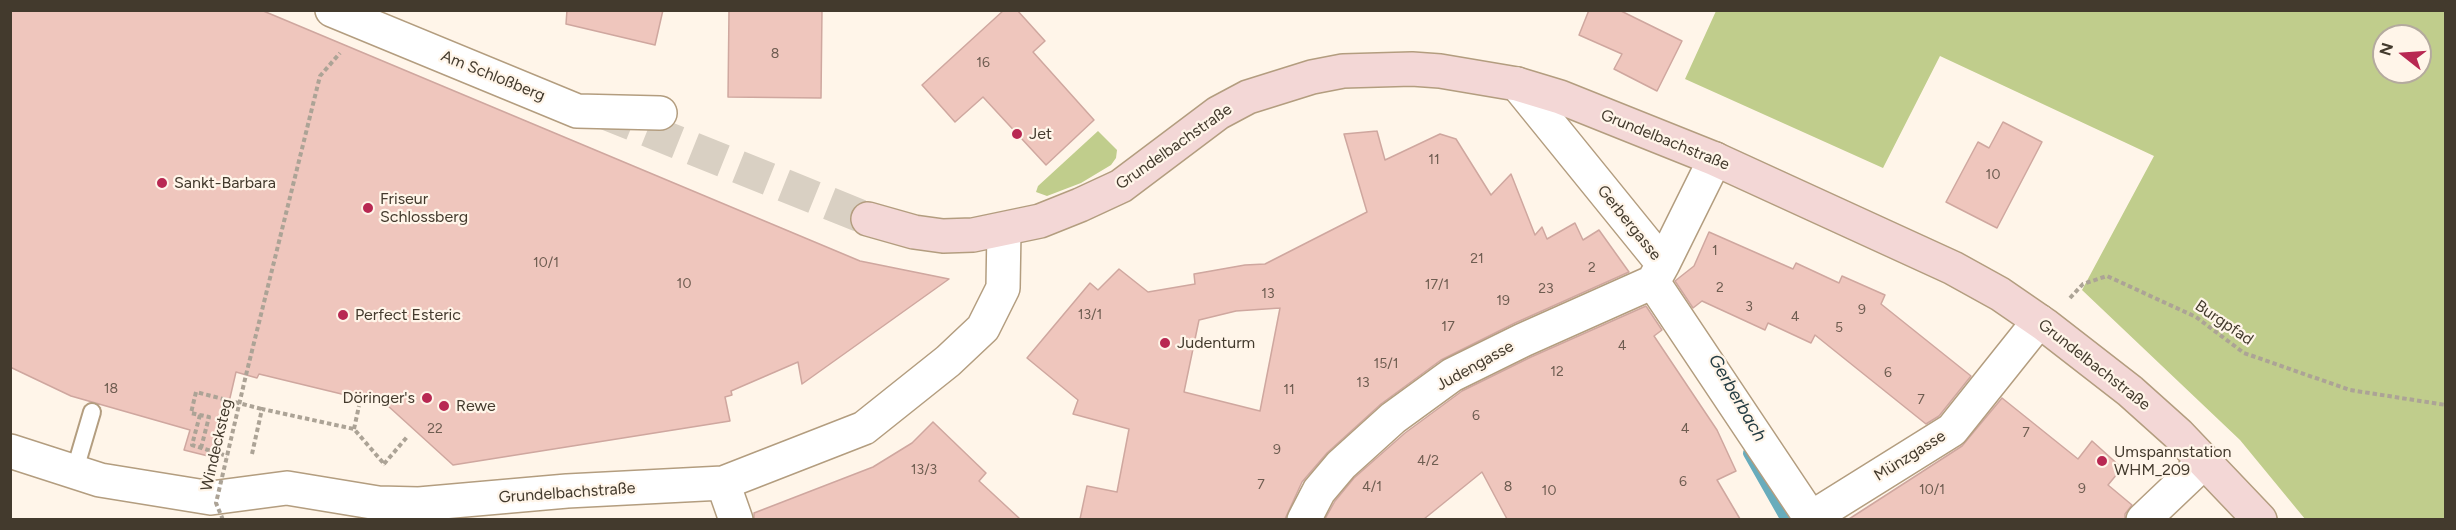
<!DOCTYPE html>
<html>
<head>
<meta charset="utf-8">
<style>
	body { margin:0 }
	#map { position:relative; width:2456px; height:530px; overflow:hidden; background:#fff5e9; font-family:Figtree,sans-serif }
	canvas { display:block }
	.frame { position:absolute; inset:0; border:12px solid #433a2d; pointer-events:none }
	.north { position:absolute; left:2372px; top:24px; width:60px; height:60px; box-sizing:border-box; background:#fff5e9; border:2px solid #b4aa9e; border-radius:50%; rotate:287deg; font-size:16px; font-weight:700; line-height:24px; text-align:center; color:#433a2d }
	.north::after { content:''; display:block; margin:auto; width:21px; height:27px; background:#b82852; clip-path:polygon(50% 0,100% 100%,50% 72%,0 100%) }
</style>
</head>
<body>
<div id="map">
<canvas width="2456" height="530"></canvas>
<div class="frame"></div>
<div class="north">N</div>
</div>
<script>
const c = document.querySelector('canvas').getContext('2d');
c.lineJoin = 'round';
function paint(path, color) {
  c.fillStyle = color;
  c.fill(path, 'evenodd');
}
function toPath(rows) {
  const path = new Path2D();
  for (const r of rows) {
    path.moveTo(r[0], r[1]);
    for (let i = 2; i < r.length; i += 2) path.lineTo(r[i], r[i + 1]);
  }
  return path;
}
function trace(path, color, width, dash) {
  c.strokeStyle = color;
  c.lineWidth = width;
  c.lineCap = dash ? 'butt' : 'round';
  c.setLineDash(dash || []);
  c.stroke(path);
}
function drawText(font, color, halo, rows, align = 'center') {
  c.font = font + ' Figtree,sans-serif';
  c.lineWidth = 4.5;
  c.setLineDash([]);
  c.textBaseline = 'middle';
  c.strokeStyle = halo;
  c.fillStyle = color;
  for (const [text, x, y, turn = 0] of rows) {
    c.save();
    c.translate(x, y);
    c.rotate((+turn || 0) * Math.PI / 180);
    c.textAlign = isNaN(turn) ? turn : align;
    if (halo) c.strokeText(text, 0, 0);
    c.fillText(text, 0, 0);
    c.restore();
  }
}
paint(toPath([
	[1716,11,2445,11,2445,519,2305,519,2240,440,2082,290,2154,156,1940,56,1883,168,1685,79],
	[2384,36,2420,36,2420,72,2384,72],
	[1098,131,1117,150,1116,158,1111,165,1081,183,1047,196,1036,192,1038,186]
]), '#c0cd8c');
trace(toPath([
	[1749,453,1787,520]
]), '#68acbc', 12);
const building = toPath([
	[10,10,261,10,860,261,949,279,802,384,798,362,731,391,732,395,725,397,730,421,453,465,387,405,259,374,257,378,236,372,216,458,184,450,190,430,71,396,10,367,10,10],
	[567,10,663,10,655,45,566,24,567,10],
	[729,10,822,10,821,98,728,97,729,10],
	[1004,10,1017,10,1045,41,1033,52,1094,120,1046,165,983,97,955,122,922,85,1004,10],
	[1589,10,1619,10,1682,41,1657,91,1614,69,1622,54,1579,35,1589,10],
	[2003,122,2042,142,1997,228,1946,202,1978,142,1989,148,2003,122],
	[1377,131,1385,160,1440,134,1456,139,1491,195,1511,174,1535,235,1542,227,1547,239,1575,223,1583,240,1599,230,1629,272,1515,323,1441,360,1381,404,1327,453,1302,482,1285,519,1080,519,1087,486,1117,492,1129,429,1073,414,1078,400,1027,358,1090,283,1098,290,1119,269,1148,292,1195,284,1194,274,1245,265,1265,264,1367,212,1344,134,1377,131],
	[1280,308,1260,411,1184,392,1199,320,1236,311,1280,308],
	[1709,232,1793,269,1796,263,1839,283,1842,276,1885,295,1881,304,1971,376,1939,416,1926,424,1815,335,1811,343,1768,323,1765,330,1702,301,1693,308,1675,281,1694,266,1709,232],
	[1646,306,1662,330,1654,336,1717,430,1736,471,1717,480,1740,519,1507,519,1482,472,1424,519,1325,519,1335,501,1354,478,1405,433,1462,391,1531,357,1646,306],
	[2002,398,2078,459,2092,441,2122,468,2108,485,2132,505,2125,514,2125,519,1849,519,1962,446,2002,398],
	[933,422,986,473,979,481,1020,519,754,519,754,513,873,467,912,443,933,422]
]);
paint(building, '#efc6bd');
trace(building, '#cfa79f', 1.5);
trace(toPath([
	[602,112,868,219]
]), '#d9d0c3', 33, [33, 16]);
const lane = toPath([
	[74,473,92,412]
]);
const street = toPath([
	[332,10,577,111,660,113],
	[1517,84,1663,264,1653,282],
	[1663,264,1715,159],
	[1653,282,1812,520],
	[10,451,100,480,211,498,287,488,378,503,419,504,567,491,723,483,864,428,948,361,983,328,1003,288,1004,230],
	[723,483,736,520],
	[1811,518,1952,430,2039,321],
	[1304,520,1319,491,1341,465,1393,418,1452,375,1523,340,1653,282],
	[2143,520,2204,462]
]);
const secondary = toPath([
	[868,219,914,232,943,236,973,235,1040,221,1080,205,1121,186,1218,113,1248,97,1312,77,1343,71,1412,69,1440,71,1517,84,1560,97,1715,159,1953,268,2000,294,2045,325,2130,391,2178,434,2260,520]
]);
trace(lane, '#b39d7f', 20);
trace(street, '#b39d7f', 36);
trace(secondary, '#b39d7f', 36);
trace(toPath([
	[2070,298,2083,284,2107,276,2196,317,2244,353,2350,390,2446,405],
	[246,375,320,76,340,53],
	[200,415,192,445,227,456],
	[354,429,359,406],
	[201,448,209,417,191,413,196,392,262,409],
	[252,454,262,409,354,429,385,465],
	[384,464,407,437]
]), '#aca396', 4, [4.5, 3]);
trace(lane, '#fff', 16);
trace(street, '#fff', 33);
trace(secondary, '#f3d7d6', 33);
trace(toPath([
	[223,520,216,503,246,375]
]), '#aca396', 4, [4.5, 3]);
for (const [x, y, r, color] of [
	[1017,134,6,"#b82852"],
	[162,183,6,"#b82852"],
	[368,208,6,"#b82852"],
	[343,315,6,"#b82852"],
	[1165,343,6,"#b82852"],
	[427,398,6,"#b82852"],
	[444,406,6,"#b82852"],
	[2102,461,6,"#b82852"]
]) {
  const dot = new Path2D();
  dot.arc(x, y, r, 0, 2 * Math.PI);
  c.fillStyle = color;
  c.fill(dot);
  trace(dot, '#fff5e9', 2);
}
drawText('14px', '#6e5d51', null, [
	["8",775,54],
	["16",983,63],
	["11",1434,160],
	["10",1993,175],
	["1",1715,251],
	["21",1477,259],
	["10/1",546,263],
	["2",1592,268],
	["10",684,284],
	["17/1",1437,285],
	["2",1720,288],
	["23",1546,289],
	["13",1268,294],
	["19",1503,301],
	["3",1749,307],
	["9",1862,310],
	["13/1",1090,315],
	["4",1795,317],
	["17",1448,327],
	["5",1839,328],
	["4",1622,346],
	["15/1",1386,364],
	["12",1557,372],
	["6",1888,373],
	["13",1363,383],
	["18",111,389],
	["11",1289,390],
	["7",1921,400],
	["6",1476,416],
	["22",435,429],
	["4",1685,429],
	["7",2026,433],
	["9",1277,450],
	["4/2",1428,461],
	["13/3",924,470],
	["6",1683,482],
	["7",1261,485],
	["4/1",1372,487],
	["8",1508,487],
	["9",2082,489],
	["10/1",1932,490],
	["10",1549,491]
]);
drawText('16px', '#433a2d', '#fff5e9', [
	["Am Schloßberg",493,76,22],
	["Grundelbachstraße",1665,140,22],
	["Grundelbachstraße",1174,147,-35],
	["Gerbergasse",1629,223,51],
	["Burgpfad",2224,323,34],
	["Grundelbachstraße",2094,365,38],
	["Judengasse",1475,366,-29],
	["Windecksteg",217,445,-77],
	["Münzgasse",1910,456,-32],
	["Grundelbachstraße",567,493,-4]
]);
drawText('16px', '#433a2d', '#fff5e9', [
	["Jet",1029,134],
	["Sankt-Barbara",174,183],
	["Friseur",380,199],
	["Schlossberg",380,217],
	["Perfect Esteric",355,315],
	["Judenturm",1177,343],
	["Döringer's",415,398,"right"],
	["Rewe",456,406],
	["Umspannstation",2114,452],
	["WHM_209",2114,470]
], 'left');
drawText('italic 18px', '#243c43', '#fff5e9', [
	["Gerberbach",1737,398,60]
]);
</script>
</body>
</html>
